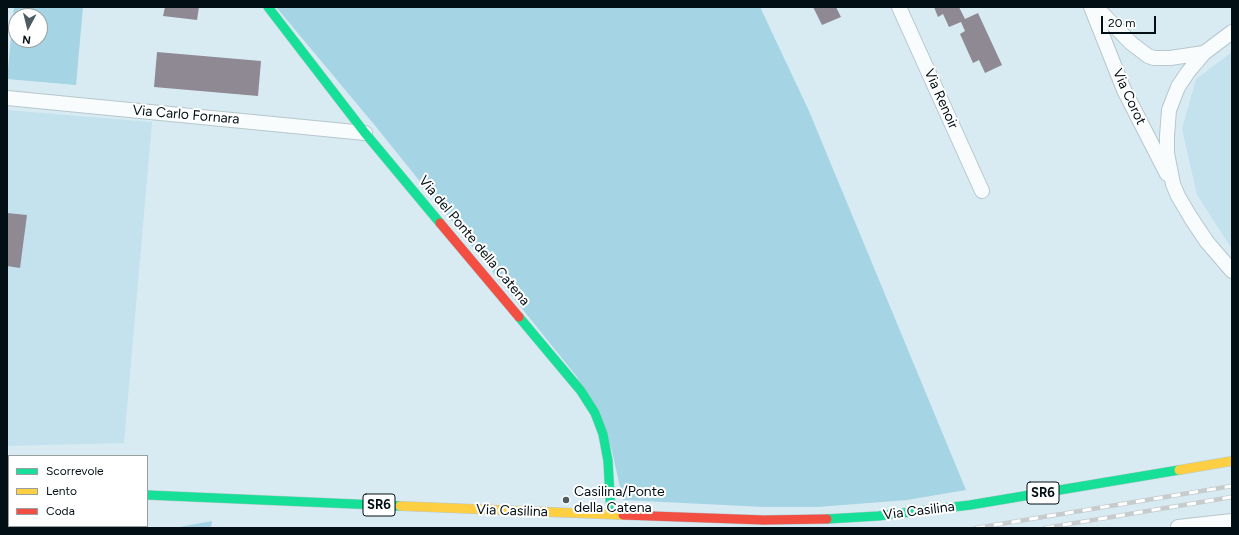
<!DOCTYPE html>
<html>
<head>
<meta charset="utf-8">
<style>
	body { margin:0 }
	#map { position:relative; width:1239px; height:535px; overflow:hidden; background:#d8ebf2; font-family:Figtree,sans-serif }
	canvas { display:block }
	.frame { position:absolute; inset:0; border:8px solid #020f14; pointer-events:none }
	.legend { position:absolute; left:8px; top:455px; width:140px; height:72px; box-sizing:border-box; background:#fff; border:1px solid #9a9fa1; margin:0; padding:5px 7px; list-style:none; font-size:12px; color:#020f14 }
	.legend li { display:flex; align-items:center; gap:8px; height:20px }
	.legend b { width:20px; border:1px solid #9a9fa1 }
	.north { position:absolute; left:8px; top:8px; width:40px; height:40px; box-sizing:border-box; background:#fff; border:1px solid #9a9fa1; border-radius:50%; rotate:187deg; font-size:11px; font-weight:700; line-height:16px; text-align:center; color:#020f14 }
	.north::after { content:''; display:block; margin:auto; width:14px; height:18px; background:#4d5c62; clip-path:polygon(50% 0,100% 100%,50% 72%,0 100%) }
	.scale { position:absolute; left:1101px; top:16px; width:55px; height:18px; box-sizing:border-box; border:2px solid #020f14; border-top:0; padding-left:5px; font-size:12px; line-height:14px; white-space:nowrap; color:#020f14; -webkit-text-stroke:3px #fff; paint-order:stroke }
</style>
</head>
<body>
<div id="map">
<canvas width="1239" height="535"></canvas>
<div class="frame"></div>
<ul class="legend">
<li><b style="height:5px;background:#16e098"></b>Scorrevole</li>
<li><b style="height:5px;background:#ffcf43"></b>Lento</li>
<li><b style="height:5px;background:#f24e42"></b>Coda</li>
</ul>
<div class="north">N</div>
<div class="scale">20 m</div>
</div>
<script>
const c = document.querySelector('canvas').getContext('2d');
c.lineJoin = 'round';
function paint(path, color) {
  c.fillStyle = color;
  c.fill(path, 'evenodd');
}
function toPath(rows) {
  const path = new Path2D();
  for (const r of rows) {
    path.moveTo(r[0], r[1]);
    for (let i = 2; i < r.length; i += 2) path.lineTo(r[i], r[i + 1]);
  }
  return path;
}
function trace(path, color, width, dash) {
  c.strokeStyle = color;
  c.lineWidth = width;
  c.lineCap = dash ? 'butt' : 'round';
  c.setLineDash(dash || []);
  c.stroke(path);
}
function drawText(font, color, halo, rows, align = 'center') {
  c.font = font + ' Figtree,sans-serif';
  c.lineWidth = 4;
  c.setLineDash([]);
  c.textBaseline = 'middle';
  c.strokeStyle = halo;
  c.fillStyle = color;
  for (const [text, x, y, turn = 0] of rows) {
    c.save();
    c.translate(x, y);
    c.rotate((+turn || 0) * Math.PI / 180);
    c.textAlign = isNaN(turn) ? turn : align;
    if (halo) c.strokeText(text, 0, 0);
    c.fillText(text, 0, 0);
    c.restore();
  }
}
paint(toPath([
	[1232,52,1232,249,1197,195,1182,129,1196,79],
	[7,110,152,122,124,443,7,446]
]), '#c3e2ed');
paint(toPath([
	[14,7,83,7,76,85,7,79],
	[16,16,40,16,40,40,16,40],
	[276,7,760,7,809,111,966,490,907,500,818,507,764,507,623,500,611,447,577,377,377,128],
	[212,521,211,528,174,528],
	[7,523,9,523,9,526,56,526,85,528,7,528]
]), '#a5d4e5');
paint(toPath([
	[165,7,199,7,197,20,163,16],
	[813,7,836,7,841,17,822,25],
	[934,7,959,7,965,19,978,13,1002,65,985,73,979,60,973,63,960,34,965,31,961,22,949,27,943,14,938,17],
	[157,52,261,61,258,96,154,87],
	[7,213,27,215,20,268,7,266]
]), '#8f8993');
const street = toPath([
	[899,7,982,191],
	[1091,7,1124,90,1167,174],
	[1096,7,1131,43,1148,56,1154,58,1170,58,1204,53],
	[1232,32,1204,53,1188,72,1178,87,1169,110,1167,136,1167,153,1173,184,1178,196,1191,218,1207,242,1232,271],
	[7,98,365,133],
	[1178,527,1232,521]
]);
const fast = toPath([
	[268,7,365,133,440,223],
	[519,317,581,391,595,413,603,434,608,461,611,514],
	[147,495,400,506],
	[827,519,878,516,970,505,1179,470]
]);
const slow = toPath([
	[1179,470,1232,461],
	[400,506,623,515]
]);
const jam = toPath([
	[440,223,519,317],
	[7,488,9,488],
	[623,515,764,520,827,519]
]);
trace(street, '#b6c7cd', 16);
trace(fast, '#b6c7cd', 10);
trace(slow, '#b6c7cd', 10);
trace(jam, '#b6c7cd', 10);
trace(street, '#f9fcfd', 14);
trace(fast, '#16e098', 9);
trace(slow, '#ffcf43', 9);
trace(jam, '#f24e42', 9);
const rail = toPath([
	[976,528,1232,486],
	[1045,528,1232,497]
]);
trace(rail, '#c6cccd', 4.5);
trace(rail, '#fff', 3, [9]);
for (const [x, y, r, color] of [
	[566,500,4,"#4d5c62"]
]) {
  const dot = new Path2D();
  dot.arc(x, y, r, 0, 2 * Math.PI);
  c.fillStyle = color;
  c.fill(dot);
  trace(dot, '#fff', 1.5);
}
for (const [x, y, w] of [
	[1043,493,32],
	[379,505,32]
]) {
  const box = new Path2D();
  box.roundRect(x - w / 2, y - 11, w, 22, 3);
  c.fillStyle = '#fff';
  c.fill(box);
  trace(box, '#020f14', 1);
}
drawText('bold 13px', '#020f14', null, [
	["SR6",1043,493],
	["SR6",379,505]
]);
drawText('14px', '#020f14', '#fff', [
	["Via Corot",1129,97,65],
	["Via Renoir",941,99,66],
	["Via Carlo Fornara",186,115,5],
	["Via del Ponte della Catena",474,241,50],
	["Via Casilina",512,511,2],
	["Via Casilina",919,511,-7]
]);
drawText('14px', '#020f14', '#fff', [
	["Casilina/Ponte",574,492],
	["della Catena",574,508]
], 'left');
</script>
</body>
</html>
